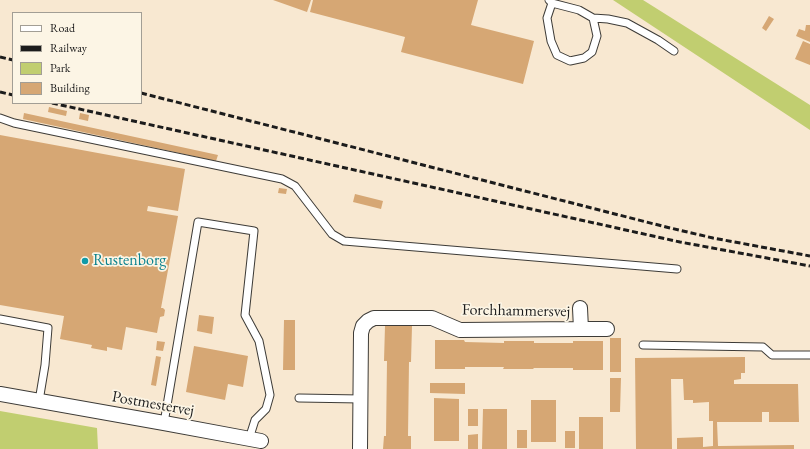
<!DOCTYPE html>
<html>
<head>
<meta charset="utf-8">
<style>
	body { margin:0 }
	#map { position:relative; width:810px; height:449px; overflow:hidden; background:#f8e8d1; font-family:"EB Garamond",serif }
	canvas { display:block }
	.legend { position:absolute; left:12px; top:12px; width:130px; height:92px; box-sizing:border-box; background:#fcf5e5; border:1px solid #a29e95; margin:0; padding:5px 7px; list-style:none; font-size:12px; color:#1c1c1c }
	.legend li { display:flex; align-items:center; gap:8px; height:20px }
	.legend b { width:20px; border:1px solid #a29e95 }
</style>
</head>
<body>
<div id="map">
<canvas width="810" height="449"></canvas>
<ul class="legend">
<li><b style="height:5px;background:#fff"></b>Road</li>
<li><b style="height:5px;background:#1c1c1c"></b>Railway</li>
<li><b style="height:11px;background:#c1ce70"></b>Park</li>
<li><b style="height:11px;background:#d6a774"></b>Building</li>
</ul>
</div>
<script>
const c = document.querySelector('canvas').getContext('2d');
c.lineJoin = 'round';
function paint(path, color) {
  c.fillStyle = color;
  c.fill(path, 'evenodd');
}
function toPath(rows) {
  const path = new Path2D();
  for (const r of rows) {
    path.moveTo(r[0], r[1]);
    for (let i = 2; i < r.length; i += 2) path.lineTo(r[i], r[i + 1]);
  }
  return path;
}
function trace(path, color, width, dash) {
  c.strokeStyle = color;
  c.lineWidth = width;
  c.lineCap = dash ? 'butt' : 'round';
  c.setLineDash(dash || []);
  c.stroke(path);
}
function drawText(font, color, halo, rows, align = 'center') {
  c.font = font + ' "EB Garamond",serif';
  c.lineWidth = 3.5;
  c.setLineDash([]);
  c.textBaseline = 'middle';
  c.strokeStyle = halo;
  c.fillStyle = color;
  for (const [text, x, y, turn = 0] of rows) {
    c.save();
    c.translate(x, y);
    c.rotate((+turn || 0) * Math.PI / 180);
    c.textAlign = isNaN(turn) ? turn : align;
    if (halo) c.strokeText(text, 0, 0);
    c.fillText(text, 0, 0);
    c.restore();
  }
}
paint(toPath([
	[613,0,643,0,810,105,810,130],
	[0,411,97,428,98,449,0,449]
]), '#c1ce70');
paint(toPath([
	[273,0,311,0,307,12],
	[313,0,478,0,471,25,534,41,523,84,401,52,405,37,310,12],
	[769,16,774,19,766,31,762,28],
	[806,25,810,25,810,42,796,36,799,29,805,31],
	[803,41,810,44,810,65,795,59],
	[49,107,67,111,66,116,48,112],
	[24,113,218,155,216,161,23,119],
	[80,113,89,115,88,121,79,119],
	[0,135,185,169,178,211,148,206,147,211,178,216,161,308,163,308,165,310,164,316,160,317,157,333,126,327,122,350,107,347,107,351,91,348,92,345,60,339,64,316,0,305],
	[279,188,287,189,286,194,278,193],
	[355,194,383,201,381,209,353,202],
	[199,315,214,317,212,334,197,331],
	[284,320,295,320,295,370,283,370],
	[385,326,412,326,411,362,409,362,408,436,411,436,411,449,383,449,384,436,386,436,387,361,384,361],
	[610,338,621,338,621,372,610,372],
	[435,340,464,340,465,342,504,343,504,341,534,341,534,343,573,343,573,341,603,341,603,370,573,370,573,368,534,368,533,369,503,369,504,367,465,367,465,369,435,369],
	[157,341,165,342,163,351,156,350],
	[194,346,248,356,243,387,228,384,225,400,186,392],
	[156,356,161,357,156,386,151,385],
	[745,357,745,373,741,373,741,379,734,380,734,384,798,384,799,422,769,422,769,412,762,412,762,422,717,422,718,446,720,446,794,445,794,449,677,449,677,438,703,437,703,447,713,446,713,421,709,421,709,402,693,403,693,400,684,400,683,379,671,379,672,449,636,449,635,358],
	[610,378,621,378,620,412,610,412],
	[430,383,465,383,465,394,430,393],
	[434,398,459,399,459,441,434,441],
	[531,400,556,400,556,442,531,442],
	[468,409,478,409,478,426,468,426],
	[483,409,507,409,507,449,482,449],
	[579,417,603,417,603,449,579,449],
	[517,430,527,430,527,448,517,448],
	[565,431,575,431,575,448,565,448],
	[478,434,478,449,468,449,468,435]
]), '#d6a774');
const lane = toPath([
	[549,0,552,3,579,10,593,18,597,36,592,52,584,58,570,61,557,55,551,41,547,18,552,3],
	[593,18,608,19,627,23,658,40,674,51],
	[0,118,14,123,282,179,295,186,332,234,344,241,677,269],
	[0,319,48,328,45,365,39,401],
	[643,345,763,347,772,355,810,355],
	[299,398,361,399],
	[164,423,198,222,254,231,245,315,259,341,270,395,266,409,255,420,249,439]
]);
const street = toPath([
	[580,308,581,329,607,329],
	[0,394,164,423,261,441],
	[360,449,361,333,363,326,368,321,374,318,432,318,460,330,581,329]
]);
trace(lane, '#3d3b37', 9);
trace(street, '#3d3b37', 16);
trace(lane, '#fff', 7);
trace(street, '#fff', 14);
trace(toPath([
	[0,57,13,60],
	[0,92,13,95],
	[141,93,666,227,713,238,810,256],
	[52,103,680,242,810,266]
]), '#1c1c1c', 3, [6, 3]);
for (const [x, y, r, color] of [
	[85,261,4,"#0f9aa8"]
]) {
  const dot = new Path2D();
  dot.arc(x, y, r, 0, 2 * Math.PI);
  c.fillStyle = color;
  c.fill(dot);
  trace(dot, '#fcf5e5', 1.5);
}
drawText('16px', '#0d838f', '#fcf5e5', [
	["Rustenborg",93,261]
], 'left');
drawText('16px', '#1c1c1c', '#fcf5e5', [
	["Forchhammersvej",516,311,1],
	["Postmestervej",153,404,10]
]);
</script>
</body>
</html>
